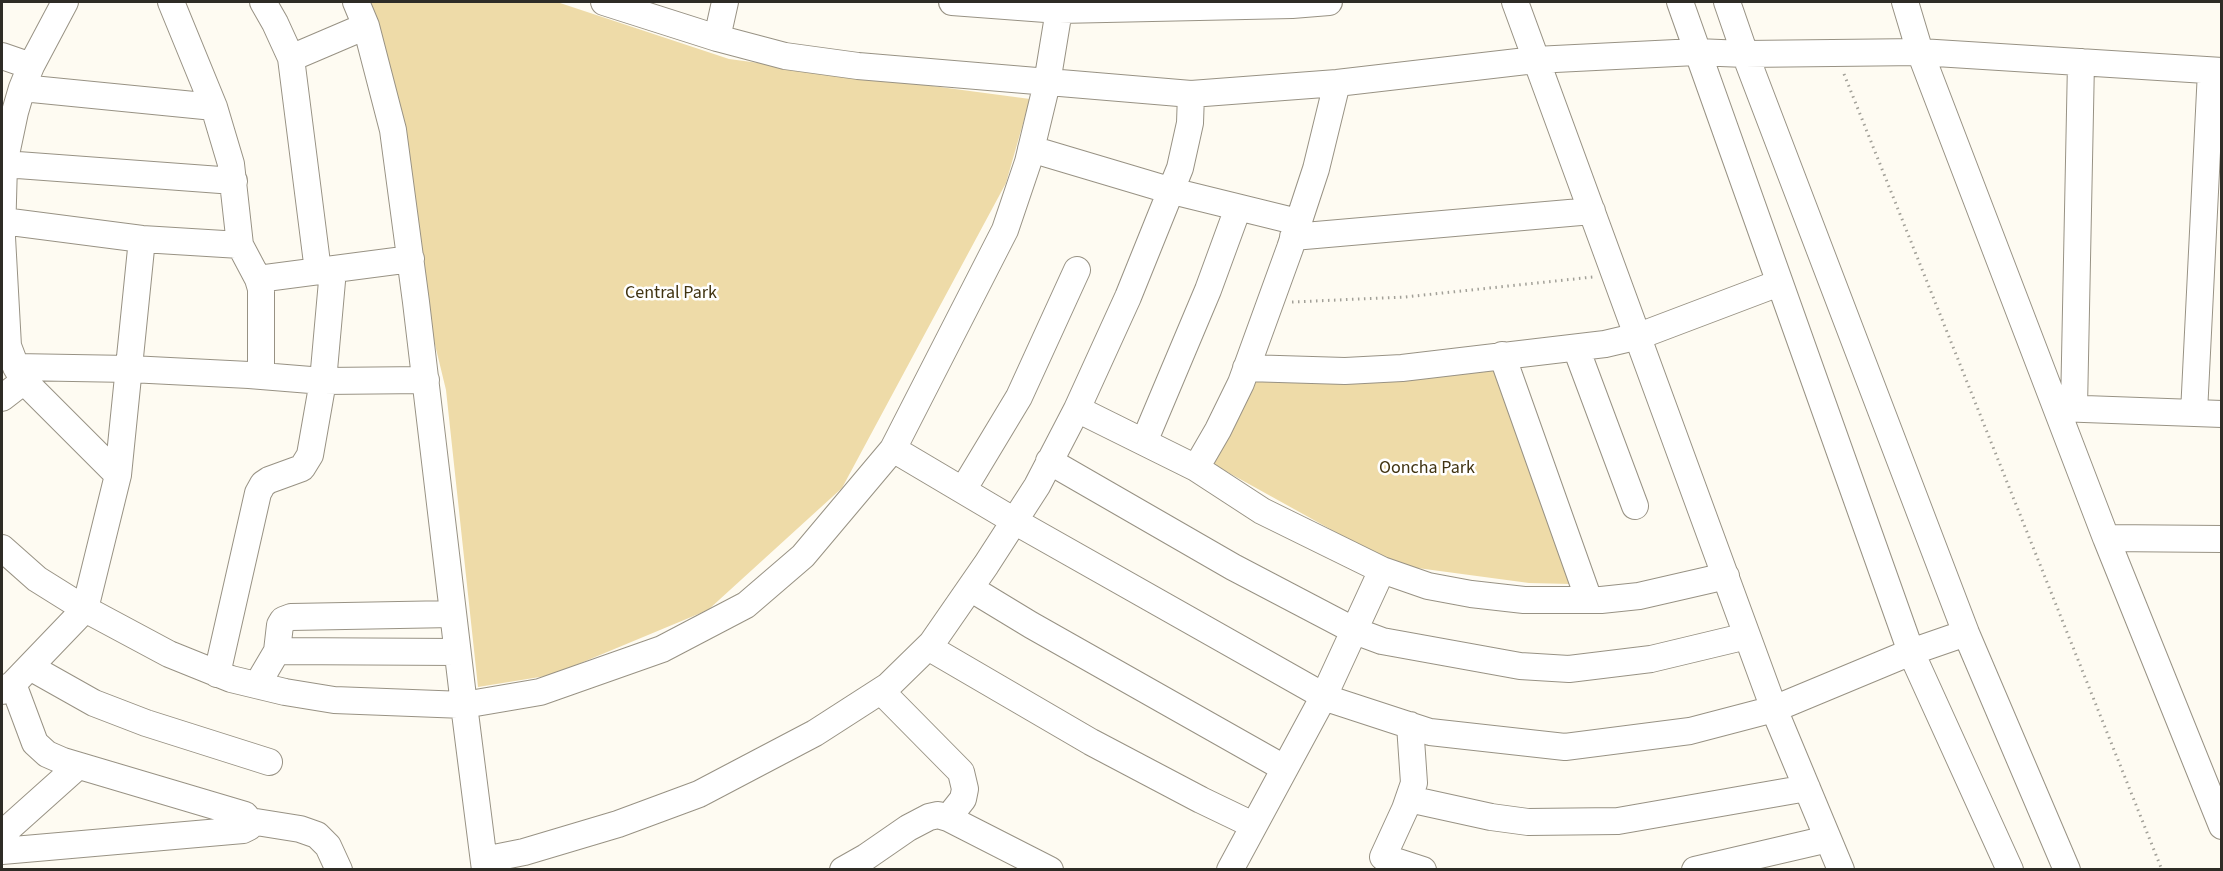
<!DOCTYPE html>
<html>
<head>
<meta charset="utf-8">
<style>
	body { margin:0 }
	#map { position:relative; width:2223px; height:871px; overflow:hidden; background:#fefbf2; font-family:"Source Sans 3",sans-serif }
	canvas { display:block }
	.frame { position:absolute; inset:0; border:3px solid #2e2c26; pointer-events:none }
</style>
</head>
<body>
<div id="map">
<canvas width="2223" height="871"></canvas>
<div class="frame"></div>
</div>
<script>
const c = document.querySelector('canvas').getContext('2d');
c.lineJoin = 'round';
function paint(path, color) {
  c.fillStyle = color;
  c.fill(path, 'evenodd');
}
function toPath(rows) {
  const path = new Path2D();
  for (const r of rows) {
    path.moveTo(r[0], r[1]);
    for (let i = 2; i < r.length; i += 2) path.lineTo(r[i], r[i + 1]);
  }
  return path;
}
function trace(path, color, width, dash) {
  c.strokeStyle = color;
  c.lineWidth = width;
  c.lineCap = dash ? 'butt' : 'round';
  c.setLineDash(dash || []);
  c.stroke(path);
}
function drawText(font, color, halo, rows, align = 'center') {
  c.font = font + ' "Source Sans 3",sans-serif';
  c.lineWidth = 5;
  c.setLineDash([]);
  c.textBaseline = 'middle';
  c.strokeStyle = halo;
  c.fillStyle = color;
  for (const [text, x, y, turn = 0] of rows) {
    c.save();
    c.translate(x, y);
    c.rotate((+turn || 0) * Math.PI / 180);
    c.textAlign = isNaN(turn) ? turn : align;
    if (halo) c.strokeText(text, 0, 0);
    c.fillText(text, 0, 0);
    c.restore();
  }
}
paint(toPath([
	[352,2,557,2,729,59,1030,99,1006,183,842,488,708,610,552,675,478,687,446,390],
	[1496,367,1571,584,1529,583,1395,565,1211,463,1254,381]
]), '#eedba8');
const minor = toPath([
	[263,2,275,23,291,58,366,26],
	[356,2,366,26,393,130,416,302,464,705,485,870],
	[604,2,717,38,785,56,858,66,1191,94,1337,83,1535,60,1696,52,1745,54,1920,52,2222,71],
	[952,2,1059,10,1292,5,1329,2],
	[1515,2,1774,709,1841,870],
	[1680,2,1911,652,2010,870],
	[1727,2,1745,54,1966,633,2067,870],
	[1905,2,1920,52,2106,538,2222,539],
	[717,38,725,2],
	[2,56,31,66],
	[291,58,318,271],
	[22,88,214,107],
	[1031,149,1172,191,1298,222],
	[4,164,234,181],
	[3,221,142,239,240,245,231,164,214,107,171,2],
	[2,237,4,164,15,112,22,88,31,66,65,2],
	[1293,237,1592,211],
	[240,245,258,279,261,289,261,376],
	[258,279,411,259],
	[1576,348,1635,506],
	[1502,355,1589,600],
	[16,367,130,369,249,375,323,381,426,380],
	[1246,368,1345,371,1402,368,1605,344,1639,336,1779,283],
	[24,381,118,475],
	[2,398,24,381,16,367,8,346,2,237],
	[2057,408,2222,414],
	[2074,408,2081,62],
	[1077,409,1128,297,1180,168,1190,123,1191,94],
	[2194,413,2211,71],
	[1144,442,1208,290,1238,208],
	[893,449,1023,526,1329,699,1430,732,1565,747,1690,731,1774,709,1911,652,1966,633],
	[1049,461,1233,567,1355,631,1382,641,1520,666,1569,669,1651,659,1747,636],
	[1196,468,1262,511,1382,570,1324,696,1230,870],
	[963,490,1019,397,1077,270],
	[2106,538,2222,826],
	[2,548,37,579,85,609,169,654,231,679,285,692,334,700,464,705,540,692,662,649,746,605,803,556,893,449,1005,230,1028,162,1047,83,1059,10,1058,2],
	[1382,570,1428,586,1471,594,1524,600,1601,600,1639,596,1726,576],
	[970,588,1031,625,1284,768],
	[928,647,1091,742,1201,800,1253,825],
	[277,651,280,625,283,620,291,617,453,614],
	[30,667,94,703,146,723,269,762],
	[217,674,258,493,263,484,269,480,302,468,310,455,323,381,333,270],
	[257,685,277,651,457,652],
	[2,691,13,684,85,609,118,475,142,239],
	[881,691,961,772,965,789,963,799,948,818],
	[1410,725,1414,783,1405,809,1383,857,1423,870],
	[1409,799,1491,817,1528,822,1618,821,1807,788],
	[250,821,300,829,317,835,328,846,339,870],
	[2,834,78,766],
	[2,851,243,830,249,827,250,821,245,815,63,761,47,754,35,743,13,684],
	[484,860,524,852,618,824,699,794,815,733,888,686,932,643,986,565,1037,486,1077,409,1196,468,1218,430,1241,383,1290,248,1316,169,1337,83],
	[843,870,866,857,908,828,929,817,938,815,948,818,1050,870],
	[1695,870,1828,839]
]);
trace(minor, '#989284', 28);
trace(toPath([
	[1844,74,2162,870],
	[1292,302,1405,297,1593,277]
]), '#a2a098', 3, [1.5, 4.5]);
trace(minor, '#fff', 26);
drawText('18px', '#403311', '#fff', [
	["Central Park",671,294],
	["Ooncha Park",1427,469]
]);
</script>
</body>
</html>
